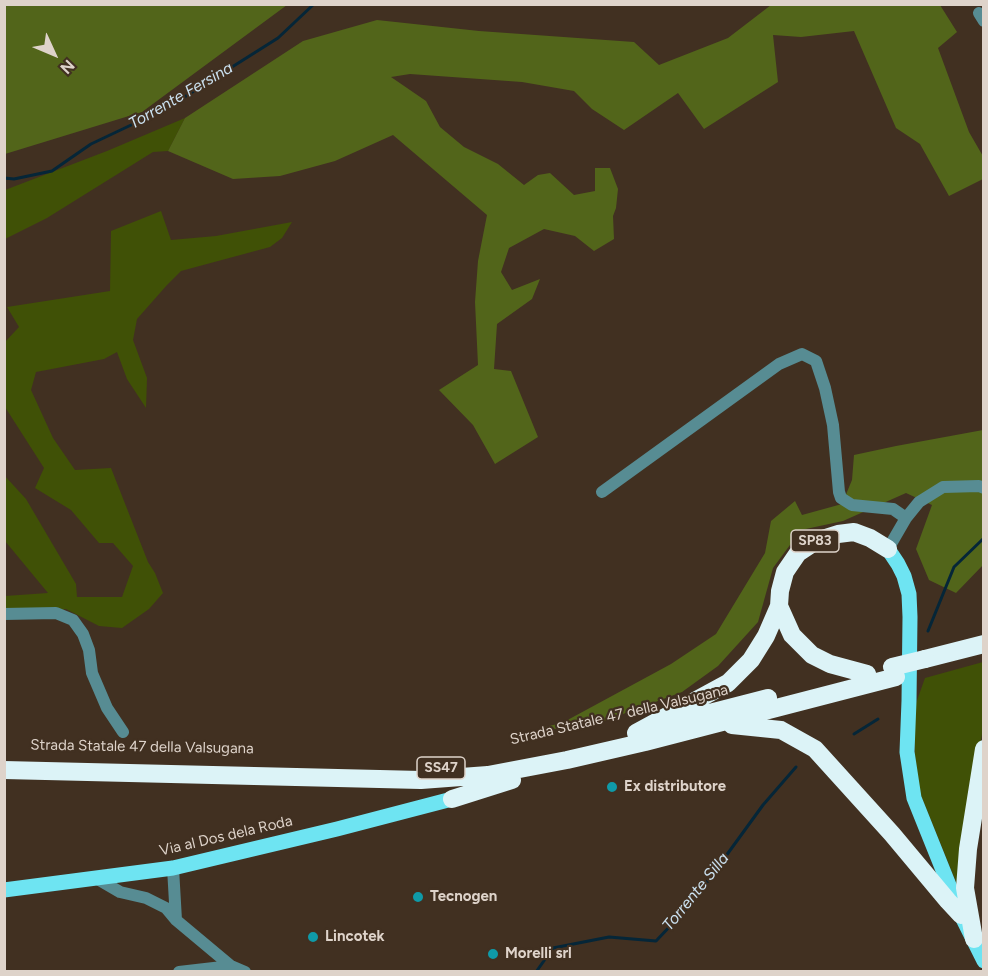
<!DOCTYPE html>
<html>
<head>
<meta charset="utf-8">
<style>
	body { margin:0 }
	#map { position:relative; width:988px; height:976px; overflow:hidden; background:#413021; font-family:Figtree,sans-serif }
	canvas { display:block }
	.frame { position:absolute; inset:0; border:6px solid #ded3ca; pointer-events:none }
	.north { position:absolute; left:24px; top:24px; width:60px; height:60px; -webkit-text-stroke:4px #413021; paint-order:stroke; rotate:134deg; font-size:16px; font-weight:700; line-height:24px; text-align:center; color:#ded3ca }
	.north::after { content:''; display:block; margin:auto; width:21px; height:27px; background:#ded3ca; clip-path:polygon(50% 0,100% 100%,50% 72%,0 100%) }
</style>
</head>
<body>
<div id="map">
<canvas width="988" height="976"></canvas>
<div class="frame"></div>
<div class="north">N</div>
</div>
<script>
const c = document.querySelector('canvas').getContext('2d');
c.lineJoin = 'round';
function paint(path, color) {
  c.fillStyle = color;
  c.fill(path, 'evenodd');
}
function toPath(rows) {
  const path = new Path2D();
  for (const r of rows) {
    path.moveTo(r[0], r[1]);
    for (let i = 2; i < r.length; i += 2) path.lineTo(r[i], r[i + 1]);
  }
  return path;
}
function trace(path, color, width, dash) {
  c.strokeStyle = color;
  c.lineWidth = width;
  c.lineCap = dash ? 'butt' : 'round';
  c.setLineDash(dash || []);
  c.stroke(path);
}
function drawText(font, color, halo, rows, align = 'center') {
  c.font = font + ' Figtree,sans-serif';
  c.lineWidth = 4.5;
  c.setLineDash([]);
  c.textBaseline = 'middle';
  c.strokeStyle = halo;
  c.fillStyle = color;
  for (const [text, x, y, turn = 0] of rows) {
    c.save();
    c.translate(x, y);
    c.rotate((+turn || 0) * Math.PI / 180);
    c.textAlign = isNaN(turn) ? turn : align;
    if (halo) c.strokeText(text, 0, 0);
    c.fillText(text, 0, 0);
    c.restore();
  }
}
paint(toPath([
	[185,118,168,151,153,152,47,218,5,239,5,190,107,151],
	[161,211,171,240,216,236,292,222,282,238,270,247,181,271,167,285,137,319,133,340,147,378,146,408,127,379,117,352,104,359,36,372,31,390,53,438,75,470,111,468,148,562,155,573,163,593,149,609,122,628,99,626,66,609,5,620,5,596,48,593,5,541,4,475,26,499,76,584,77,597,122,597,133,566,113,543,99,543,71,510,35,488,44,468,5,407,5,342,19,327,7,307,110,291,111,231],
	[983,662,983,728,975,776,959,889,920,793,915,755,915,706,925,678]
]), '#405106');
paint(toPath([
	[5,4,287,4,287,5,142,112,5,154],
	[940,5,957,32,938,48,969,132,984,158,983,179,949,196,920,144,896,128,854,31,801,37,773,35,778,82,704,129,678,93,624,130,592,109,574,91,522,82,410,74,391,77,426,101,440,127,464,147,498,164,524,185,538,175,550,173,574,195,595,191,595,168,610,168,618,189,616,208,613,216,614,239,594,251,575,236,544,229,509,248,501,272,512,290,540,279,532,299,497,324,494,369,511,371,538,437,495,464,473,425,439,390,478,365,475,302,478,261,487,215,393,135,335,161,280,176,233,179,168,151,185,118,303,41,377,20,479,31,634,42,659,65,728,38,771,5],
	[983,430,983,565,956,593,929,580,916,549,932,505,906,493,843,521,801,530,773,568,758,622,718,666,682,692,580,730,540,728,562,723,671,664,716,634,765,553,771,521,795,501,802,515,842,504,852,480,854,455,896,446]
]), '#52651a');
trace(toPath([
	[551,4,557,4],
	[4,178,14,179,52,171,91,144,167,108,278,38,314,4],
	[928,631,954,567,984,538],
	[854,734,878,719],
	[536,972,553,948,609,937,656,941,691,904,763,805,796,767]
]), '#052638', 3);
trace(toPath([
	[979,13,984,21],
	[602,492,779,364,802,354,816,361,825,388,833,425,839,492,841,498,852,505,893,509,906,518],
	[888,549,906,518,919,502,943,487,979,486,984,488],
	[4,614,56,613,73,620,83,634,89,650,92,673,107,708,123,732],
	[173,868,176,920],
	[96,878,120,892,146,898,166,908,176,920,231,966],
	[179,972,231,966,245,972]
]), '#578c93', 12);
trace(toPath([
	[888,549,898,564,904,576,909,594,910,617,909,701,907,752,914,798,961,915,984,961],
	[4,890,173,868,337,829,452,799]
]), '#6ee4f2', 15);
trace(toPath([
	[779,606,792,635,812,655,830,664,867,674],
	[925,659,984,644],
	[667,724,768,698],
	[732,725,781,730,815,749,892,834,948,901,961,915],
	[636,733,728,683,751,660,766,636,779,606,780,591,785,572,798,553,816,541,838,534,854,532,870,538,888,549],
	[4,770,421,780,488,775,567,760,645,742,896,677],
	[452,799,512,780],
	[974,939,965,888,968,849,984,749]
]), '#dcf3f7', 18);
trace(toPath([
	[892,667,925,659]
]), '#dcf3f7', 18);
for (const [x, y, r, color] of [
	[612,787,6,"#0f9aa8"],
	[418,897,6,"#0f9aa8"],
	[313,937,6,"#0f9aa8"],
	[493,954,6,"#0f9aa8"]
]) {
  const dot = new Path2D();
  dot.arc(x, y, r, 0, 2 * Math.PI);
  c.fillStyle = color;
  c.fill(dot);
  trace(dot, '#413021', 2);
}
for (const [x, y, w] of [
	[815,541,48],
	[441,768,48]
]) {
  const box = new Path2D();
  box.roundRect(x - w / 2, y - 11, w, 22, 4.5);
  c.fillStyle = '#413021';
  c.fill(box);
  trace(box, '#ded3ca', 1.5);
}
drawText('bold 14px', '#ded3ca', null, [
	["SP83",815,541],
	["SS47",441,768]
]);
drawText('15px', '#ded3ca', '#413021', [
	["Strada Statale 47 della Valsugana",619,715,-13],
	["Strada Statale 47 della Valsugana",142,747,1],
	["Via al Dos dela Roda",226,836,-13]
]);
drawText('bold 15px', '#ded3ca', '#413021', [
	["Ex distributore",624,787],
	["Tecnogen",430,897],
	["Lincotek",325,937],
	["Morelli srl",505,954]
], 'left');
drawText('italic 16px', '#cbe1f0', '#413021', [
	["Torrente Fersina",181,96,-30],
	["Torrente Silla",696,892,-51]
]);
</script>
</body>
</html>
